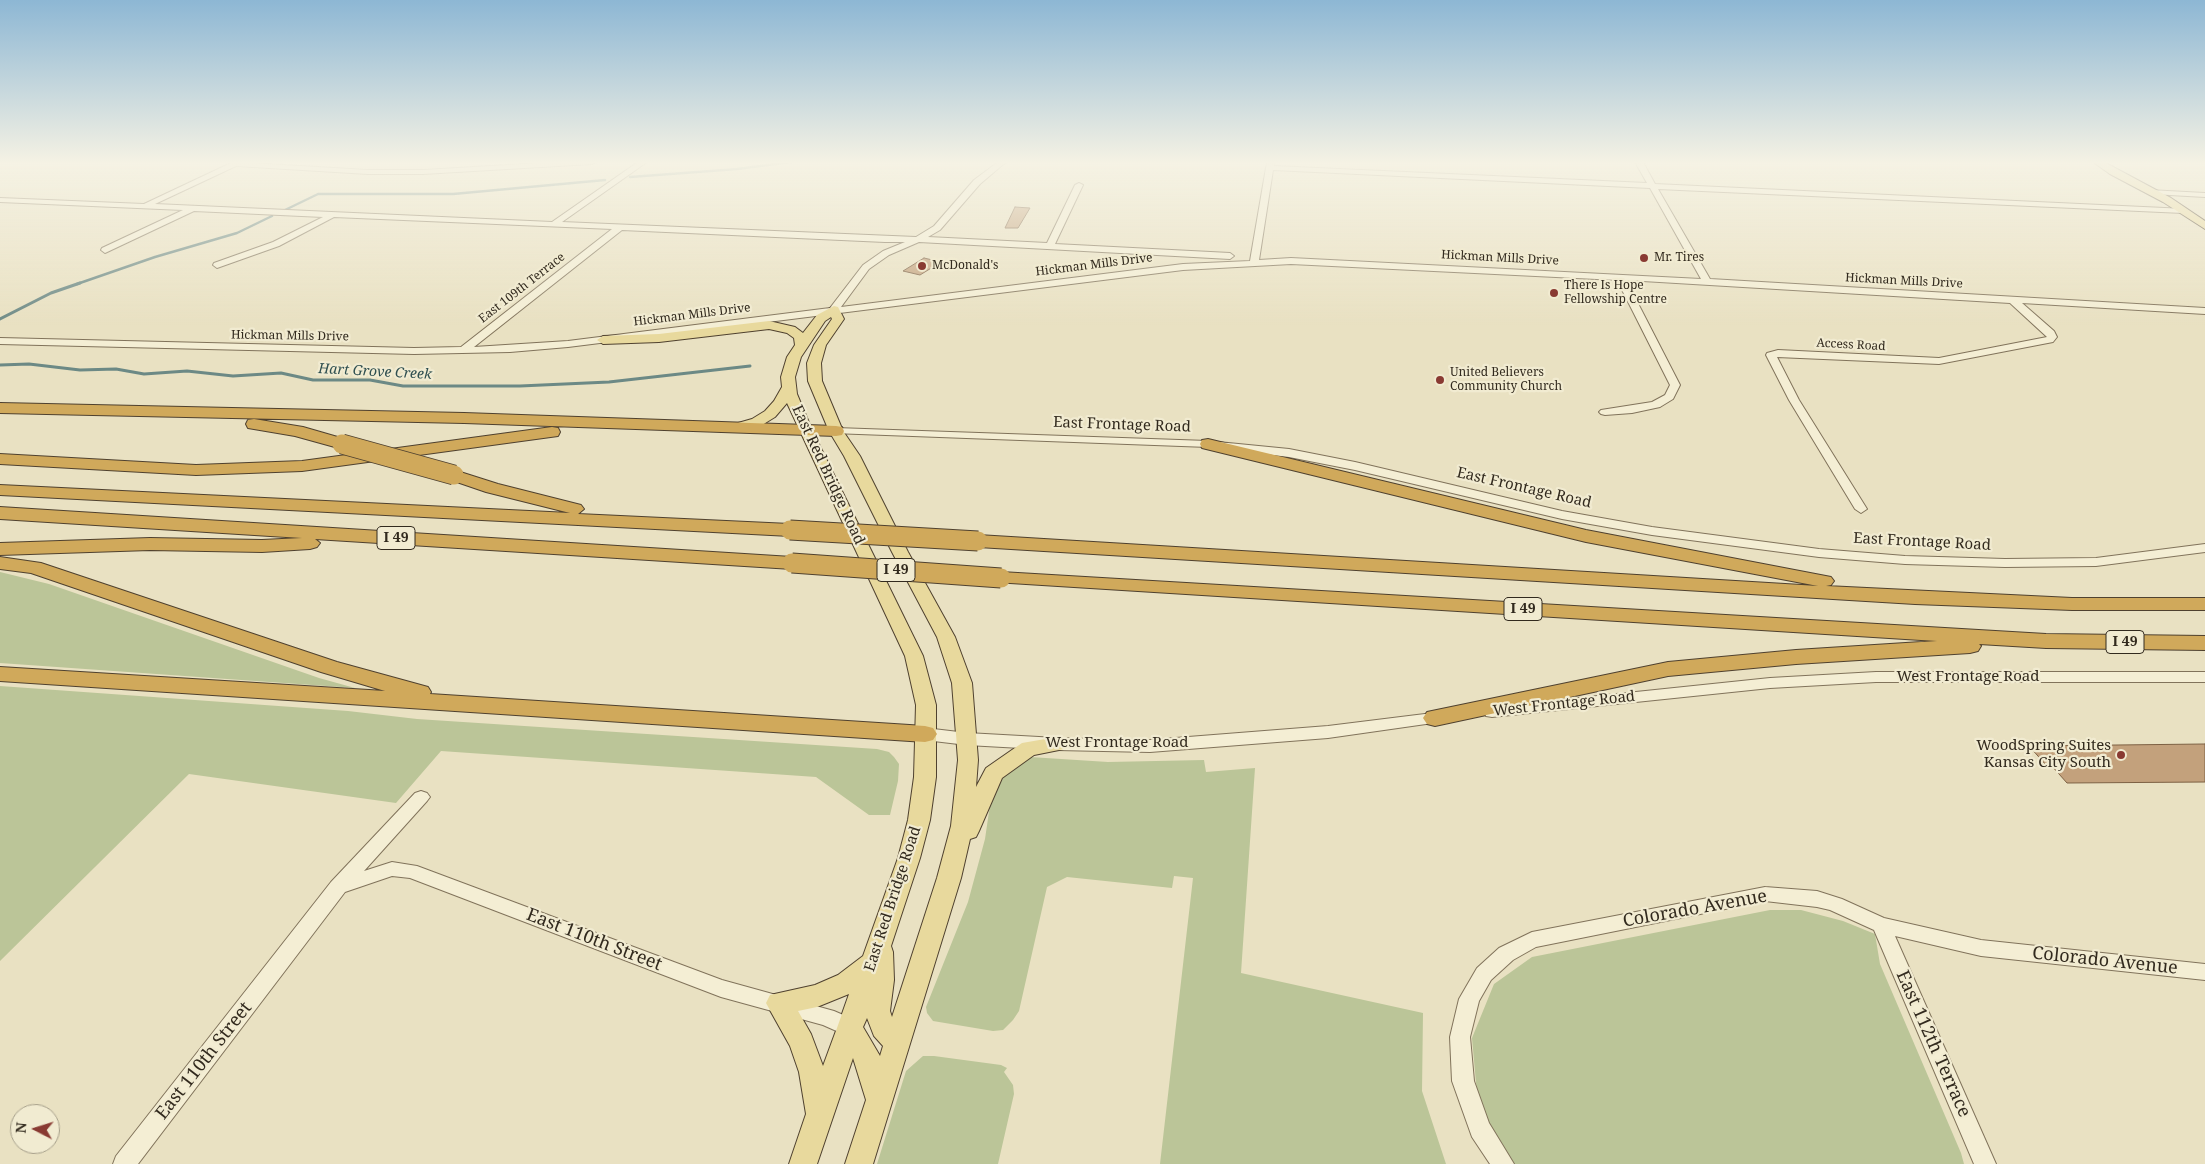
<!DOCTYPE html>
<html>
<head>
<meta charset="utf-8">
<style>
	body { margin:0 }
	#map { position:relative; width:2205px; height:1164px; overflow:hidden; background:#e9e1c2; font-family:"Noto Serif",serif }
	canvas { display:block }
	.north { position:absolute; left:10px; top:1104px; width:50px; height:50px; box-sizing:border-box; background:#f1ebd1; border:1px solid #a59e89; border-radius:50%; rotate:275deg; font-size:14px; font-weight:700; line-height:20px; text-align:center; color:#322a1e }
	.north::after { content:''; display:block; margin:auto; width:18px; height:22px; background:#893a32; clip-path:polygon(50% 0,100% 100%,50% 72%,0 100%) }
</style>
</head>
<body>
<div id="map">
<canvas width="2205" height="1164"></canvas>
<div class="north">N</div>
</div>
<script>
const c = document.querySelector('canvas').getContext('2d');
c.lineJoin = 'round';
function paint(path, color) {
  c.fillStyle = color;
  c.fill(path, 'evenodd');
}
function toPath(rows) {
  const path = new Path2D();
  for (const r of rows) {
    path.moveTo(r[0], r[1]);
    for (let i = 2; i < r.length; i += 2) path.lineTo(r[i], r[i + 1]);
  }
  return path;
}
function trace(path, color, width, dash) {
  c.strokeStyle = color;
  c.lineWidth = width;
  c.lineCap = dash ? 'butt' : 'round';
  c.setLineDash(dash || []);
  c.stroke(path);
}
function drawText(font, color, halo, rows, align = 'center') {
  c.font = font + ' "Noto Serif",serif';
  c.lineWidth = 4.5;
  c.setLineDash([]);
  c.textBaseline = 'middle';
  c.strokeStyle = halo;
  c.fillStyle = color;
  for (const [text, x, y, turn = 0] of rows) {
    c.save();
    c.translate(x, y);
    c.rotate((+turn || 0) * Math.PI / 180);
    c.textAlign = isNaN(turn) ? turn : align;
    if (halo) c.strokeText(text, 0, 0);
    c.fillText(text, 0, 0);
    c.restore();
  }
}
paint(toPath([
	[0,572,49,584,319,678,355,688,0,663],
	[0,686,348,711,417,719,877,749,889,752,894,757,899,764,898,781,890,815,869,815,816,777,441,751,396,803,189,774,0,961],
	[1030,757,1108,762,1204,760,1206,772,1255,768,1241,973,1423,1013,1422,1091,1446,1164,1160,1164,1193,878,1174,876,1172,888,1067,877,1047,887,1019,1011,1013,1020,1003,1030,993,1031,933,1021,927,1013,926,1007,968,902,985,839,991,798,1001,774],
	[1770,910,1801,910,1843,921,1875,934,1880,964,1961,1153,1964,1164,1513,1164,1478,1105,1472,1038,1494,984,1532,957],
	[923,1056,934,1056,1001,1065,1007,1068,1004,1072,1013,1085,1014,1094,998,1164,877,1164,906,1071]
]), '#bbc598');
trace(toPath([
	[630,177,737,169,791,162],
	[285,210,318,194,453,194,605,180],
	[77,284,155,257,237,233,272,216]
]), '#6c8985', 2.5);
trace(toPath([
	[0,319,51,293,80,283],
	[0,365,29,364,80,370,116,369,144,374,187,371,233,376,281,373,313,380,370,380,403,386,520,386,609,382,750,366]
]), '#6c8985', 3);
const building = toPath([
	[1015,207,1030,208,1018,228,1005,228,1015,207],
	[924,258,941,262,920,275,903,271,924,258],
	[2205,744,2205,782,2067,783,2051,765,2046,765,2029,746,2205,744]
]);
paint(building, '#c3a17c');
trace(building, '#7d6144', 1);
const minor = toPath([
	[233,162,368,170,423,170,558,162,596,162,592,164,423,174,368,174,236,166,155,204,552,222,638,162,647,162,562,222,916,237,934,226,974,180,998,162,1006,162,980,184,940,230,928,237,1047,243,1075,185,1079,183,1083,185,1055,244,1230,253,1234,256,1230,259,919,242,889,255,869,269,841,307,1183,264,1250,261,1267,162,1275,162,1274,166,1647,183,1635,162,1643,162,1655,184,2186,209,2187,211,2183,213,1658,189,1710,279,2205,308,2205,314,2022,303,2054,331,2057,337,2053,342,1939,364,1777,357,1799,400,1867,509,1861,513,1855,509,1789,400,1766,355,1767,353,1778,350,1939,358,2047,337,2010,303,1626,280,1680,385,1673,399,1660,407,1632,413,1605,415,1601,414,1599,412,1601,410,1652,402,1665,395,1670,385,1617,280,1291,264,1183,270,568,347,510,352,414,354,0,344,0,338,414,348,461,347,612,229,334,217,279,246,217,268,213,265,214,263,273,242,323,217,194,211,105,253,101,250,102,248,183,210,0,202,0,198,144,204,233,162],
	[1273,170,1650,188,1701,279,1291,258,1259,260,1273,170],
	[622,230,885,242,905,242,883,251,863,265,830,308,568,341,474,347,622,230],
	[2149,190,2205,193,2205,197,2152,194,2148,192,2149,190],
	[836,428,1208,441,1289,449,1355,462,1562,511,1652,527,1819,549,1905,556,2005,559,2096,558,2205,544,2205,552,2096,566,2005,567,1905,564,1819,557,1652,535,1562,519,1355,470,1289,457,1208,447,832,433,830,431,836,428],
	[1876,672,2205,672,2205,682,1876,682,1770,688,1492,717,1486,716,1484,712,1486,708,1492,707,1770,678,1876,672],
	[1441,712,1447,713,1449,717,1447,721,1328,738,1150,752,1057,750,967,745,925,740,919,738,917,734,919,730,925,728,967,733,1057,738,1150,740,1328,726,1441,712],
	[421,791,427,793,430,797,427,801,364,871,392,862,417,866,722,980,834,1011,857,1021,860,1028,857,1035,850,1037,823,1025,721,997,410,878,392,876,345,892,138,1164,113,1164,116,1156,331,882,415,793,421,791],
	[1765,887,1817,891,1842,899,1884,918,1981,940,2205,964,2205,980,1981,956,1895,936,1996,1164,1974,1164,1874,930,1830,910,1817,907,1765,901,1536,947,1513,960,1491,980,1479,1001,1470,1037,1474,1081,1489,1123,1514,1164,1490,1164,1472,1137,1452,1081,1450,1037,1459,999,1477,968,1499,948,1532,932,1765,887]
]);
const major = toPath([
	[2093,162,2104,162,2171,198,2205,221,2205,229,2163,202,2110,174,2093,162],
	[834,306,838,307,844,319,826,345,821,363,822,381,843,431,860,456,908,552,955,637,972,683,978,760,976,787,986,768,1022,743,1057,737,1064,739,1067,744,1064,749,1034,755,1002,778,979,831,976,837,970,839,961,878,873,1164,845,1164,866,1100,853,1058,817,1164,789,1164,806,1114,799,1072,790,1046,766,1003,770,995,815,985,838,975,863,956,898,858,908,820,914,777,916,705,905,656,787,403,775,417,762,425,736,432,731,431,729,428,731,425,752,419,765,411,774,401,782,387,781,377,787,357,795,345,794,338,787,333,769,329,659,342,603,344,597,340,603,336,659,334,769,321,795,327,803,333,817,315,834,306],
	[831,317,832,319,814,345,807,363,808,381,829,431,844,456,892,552,937,637,952,683,958,760,951,826,937,878,892,1017,890,1011,894,980,893,952,891,946,920,858,930,820,936,777,936,705,923,656,812,430,797,394,795,377,801,357,825,321,831,317],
	[849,994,837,1028,823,1066,811,1034,798,1011,817,1007,849,994],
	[867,1018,874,1036,883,1046,880,1056,863,1027,867,1018]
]);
const highway = toPath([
	[0,403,464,413,836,426,842,427,844,431,842,435,836,436,464,423,0,413,0,403],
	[254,419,303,427,348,440,350,444,348,448,342,449,295,436,248,428,246,424,248,420,254,419],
	[552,427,558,428,560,432,558,436,302,471,196,475,0,464,0,454,196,465,302,461,552,427],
	[1208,439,1586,530,1831,577,1834,581,1831,585,1826,586,2072,598,2205,598,2205,610,2072,610,1915,604,978,547,971,545,968,541,971,537,978,535,1818,586,1586,542,1202,448,1200,444,1202,440,1208,439],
	[454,470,498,484,581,505,584,509,578,514,790,524,797,526,799,530,797,534,790,536,0,495,0,485,570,513,486,492,448,479,445,475,448,471,454,470],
	[0,507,792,557,799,559,802,563,799,567,792,569,315,539,320,543,317,547,310,549,262,552,150,550,0,555,0,543,150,538,262,540,302,538,0,519,0,507],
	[0,557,41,563,337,662,428,687,431,692,430,694,925,726,933,728,937,734,933,740,925,742,0,681,0,667,385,691,321,672,31,573,0,569,0,557],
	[1001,572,2046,634,2205,636,2205,650,2046,648,1979,644,1981,646,1978,651,1970,653,1796,664,1668,676,1435,726,1427,724,1423,718,1427,712,1668,662,1796,650,1937,641,994,582,991,578,994,574,1001,572]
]);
trace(minor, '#81735b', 2);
trace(major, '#4f412f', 2);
trace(highway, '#4f412f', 2);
paint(minor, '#f4eed4');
paint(major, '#e8d99d');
paint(highway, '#d0a95b');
const highwayBridge = toPath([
	[342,444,454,475],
	[790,530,978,541],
	[792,563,1001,578]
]);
trace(highwayBridge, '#4f412f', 21, []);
trace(highwayBridge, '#d0a95b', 19);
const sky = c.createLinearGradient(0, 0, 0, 325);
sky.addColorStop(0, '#8db7d4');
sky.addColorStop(0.5, '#f5f2e4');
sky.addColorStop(1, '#f5f2e400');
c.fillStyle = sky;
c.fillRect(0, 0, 2205, 325);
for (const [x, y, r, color] of [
	[1644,258,5,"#893a32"],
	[922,266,5,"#893a32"],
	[1554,293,5,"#893a32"],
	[1440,380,5,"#893a32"],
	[2121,755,5,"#893a32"]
]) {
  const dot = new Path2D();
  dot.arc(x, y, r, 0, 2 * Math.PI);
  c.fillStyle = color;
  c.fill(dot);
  trace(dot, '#f1ebd1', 2);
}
drawText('12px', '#322a1e', '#f1ebd1', [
	["Hickman Mills Drive",1500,258,3],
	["Hickman Mills Drive",1094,265,-7],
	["Hickman Mills Drive",1904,281,3],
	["East 109th Terrace",522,288,-38],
	["Hickman Mills Drive",692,315,-7],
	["Hickman Mills Drive",290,336,1],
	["Access Road",1851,345,3]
]);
drawText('12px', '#322a1e', '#f1ebd1', [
	["Mr. Tires",1654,258],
	["McDonald's",932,266],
	["There Is Hope",1564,286],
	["Fellowship Centre",1564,300],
	["United Believers",1450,373],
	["Community Church",1450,387]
], 'left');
drawText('italic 14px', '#2f4f50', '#f1ebd1', [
	["Hart Grove Creek",375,372,3]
]);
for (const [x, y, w] of [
	[396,538,38],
	[896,570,38],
	[1523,609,38],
	[2125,642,38]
]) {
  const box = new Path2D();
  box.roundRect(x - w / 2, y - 11.5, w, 23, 4);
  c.fillStyle = '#f1ebd1';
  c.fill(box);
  trace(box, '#322a1e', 1);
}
drawText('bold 14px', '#322a1e', null, [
	["I 49",396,538],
	["I 49",896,570],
	["I 49",1523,609],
	["I 49",2125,642]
]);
drawText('15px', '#322a1e', '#f1ebd1', [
	["East Frontage Road",1122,425,2],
	["East Red Bridge Road",828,475,65],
	["East Frontage Road",1524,488,13],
	["East Frontage Road",1922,542,3],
	["West Frontage Road",1968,677],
	["West Frontage Road",1564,704,-6],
	["West Frontage Road",1117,743],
	["East Red Bridge Road",893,899,-72]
]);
drawText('15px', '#322a1e', '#f1ebd1', [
	["WoodSpring Suites",2111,746],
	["Kansas City South",2111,763]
], 'right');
drawText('18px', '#322a1e', '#f1ebd1', [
	["Colorado Avenue",1695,909,-10],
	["East 110th Street",594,940,21],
	["Colorado Avenue",2105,961,6],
	["East 112th Terrace",1933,1044,66],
	["East 110th Street",204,1061,-52]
]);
</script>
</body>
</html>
